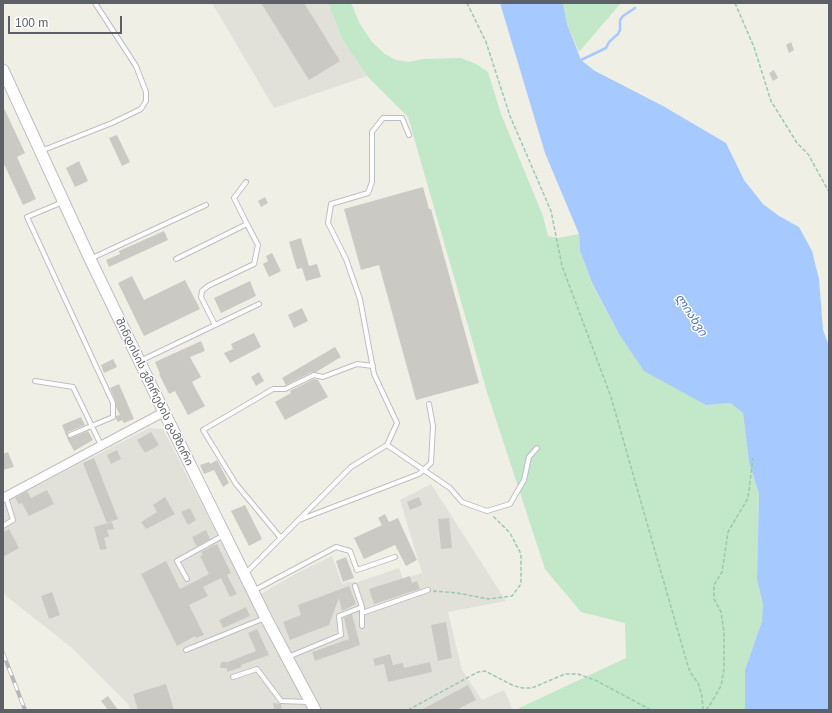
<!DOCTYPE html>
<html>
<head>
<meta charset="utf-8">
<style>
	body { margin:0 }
	#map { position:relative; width:832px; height:713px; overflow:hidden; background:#f0efe6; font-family:Arial,sans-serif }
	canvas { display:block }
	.frame { position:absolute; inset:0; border:4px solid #5d6066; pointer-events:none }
	.scale { position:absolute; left:8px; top:16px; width:114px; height:18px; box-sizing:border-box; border:2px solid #5d6066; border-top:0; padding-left:5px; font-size:12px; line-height:14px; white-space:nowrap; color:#5d6066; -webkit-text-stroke:3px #fff; paint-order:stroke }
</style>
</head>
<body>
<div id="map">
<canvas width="832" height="713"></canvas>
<div class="frame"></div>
<div class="scale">100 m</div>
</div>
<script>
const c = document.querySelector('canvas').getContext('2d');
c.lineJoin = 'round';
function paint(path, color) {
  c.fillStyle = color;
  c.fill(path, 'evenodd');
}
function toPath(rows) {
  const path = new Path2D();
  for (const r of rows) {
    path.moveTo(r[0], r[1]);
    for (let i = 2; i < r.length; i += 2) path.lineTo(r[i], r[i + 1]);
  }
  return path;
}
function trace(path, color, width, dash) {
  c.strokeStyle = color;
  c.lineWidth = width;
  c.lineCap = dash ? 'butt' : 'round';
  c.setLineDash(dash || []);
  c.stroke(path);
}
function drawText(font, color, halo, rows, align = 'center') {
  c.font = font + ' Arial,"Noto Sans Georgian",sans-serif';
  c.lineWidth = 3;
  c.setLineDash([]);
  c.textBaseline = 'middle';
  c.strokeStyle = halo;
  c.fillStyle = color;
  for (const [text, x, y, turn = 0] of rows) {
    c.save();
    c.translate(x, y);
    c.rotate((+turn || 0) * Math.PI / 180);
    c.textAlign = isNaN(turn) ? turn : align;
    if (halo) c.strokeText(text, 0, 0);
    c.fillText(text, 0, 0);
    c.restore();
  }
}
paint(toPath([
	[212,3,328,3,342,39,367,76,274,108],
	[149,428,163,429,308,710,130,710,128,704,72,648,6,596,3,592,3,503],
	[431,484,506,601,448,612,462,670,482,700,504,690,513,710,322,710,261,594,293,575,332,556,342,584,347,582,358,582,399,568,403,579,422,573,400,500]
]), '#e1e1da');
paint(toPath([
	[328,3,351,3,360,24,372,42,385,54,396,60,409,62,423,59,461,58,476,64,488,72,501,114,543,216,548,236,558,238,579,234,580,251,592,284,619,334,706,405,730,403,743,413,749,462,759,494,757,579,763,605,762,621,745,670,745,710,515,710,626,658,625,623,581,612,545,569,487,392,408,117,367,76,342,39],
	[563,3,621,3,579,52,567,24]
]), '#c2e7c9');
paint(toPath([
	[500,3,563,3,567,24,581,60,595,71,663,106,726,143,744,180,763,204,779,216,799,227,812,251,819,279,823,330,829,346,829,710,745,710,745,670,762,621,763,605,757,579,759,494,749,462,743,413,730,403,706,405,644,371,619,334,592,283,580,251,579,234,545,153]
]), '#a6c9ff');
trace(toPath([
	[581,60,606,48,609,42,618,34,620,30,620,20,623,16,635,8]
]), '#a6c9ff', 2.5);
paint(toPath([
	[261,3,304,3,340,61,309,80],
	[791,42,794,50,789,53,786,45],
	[774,70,778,78,773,81,769,73],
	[3,106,25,153,17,157,36,199,23,205,3,162],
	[117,135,130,162,122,166,109,138],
	[79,161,88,181,75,187,66,168],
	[423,187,429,209,431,209,479,383,416,400,379,265,361,270,344,209],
	[265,197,268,203,261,207,258,201],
	[164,231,168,240,109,267,106,260,120,254,119,251],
	[301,238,309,266,317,264,321,277,306,281,302,268,297,269,289,242],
	[272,253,281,271,269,277,263,264,268,261,266,256],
	[132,276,144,300,185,280,200,309,144,336,118,283],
	[250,281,256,296,221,313,214,298],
	[302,308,308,321,294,328,288,315],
	[254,333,261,347,230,363,224,353,233,349,231,344],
	[201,341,205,351,190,357,201,377,192,382,205,406,188,415,175,391,169,394,159,374,160,374,155,362],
	[335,347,341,357,316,372,312,372,286,385,282,378],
	[113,359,117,367,104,373,101,365],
	[259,372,264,381,256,386,251,377],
	[314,379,318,380,328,397,285,420,275,402,291,393,290,391],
	[119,384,134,419,124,423,122,420,118,422,116,419,116,416,120,415,116,407,116,402,110,388],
	[81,417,85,425,68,432,67,434,67,437,71,438,88,431,93,440,74,451,68,440,62,425],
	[151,432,159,445,145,453,137,440],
	[117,450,121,459,111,464,107,455],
	[8,452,14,467,3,470,3,454],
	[94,458,118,519,107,523,83,463],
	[217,460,229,483,223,487,214,470,204,474,200,465,209,462,210,464],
	[47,490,54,504,29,516,22,503,19,504,15,498,27,491,31,498],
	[165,497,175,514,146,529,141,522,157,512,153,505],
	[419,497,422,505,410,510,407,502],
	[245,505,262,539,249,546,231,511],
	[190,508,196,520,188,525,181,512],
	[385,514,389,522,398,518,417,560,406,566,395,545,364,559,354,538,382,525,378,518],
	[449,518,452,548,441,549,438,519],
	[112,522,114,529,107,530,109,536,104,538,107,549,100,550,94,527],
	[9,529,19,548,3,557,3,532],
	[206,530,210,539,198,546,196,545,192,537],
	[217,544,231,573,227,575,237,594,230,597,221,578,203,587,208,596,189,605,204,635,196,638,195,636,177,646,141,574,166,561,180,589,209,574,200,556,203,555,201,552,214,545,214,546],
	[346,557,354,578,343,582,336,561],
	[410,576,412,583,417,581,420,589,374,604,369,589],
	[349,586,356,604,342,611,339,598,329,625,290,640,283,622,301,615,298,605],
	[52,592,60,615,49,619,41,596],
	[246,607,250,616,223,628,219,620],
	[352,614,360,645,315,661,312,652,349,639,344,618],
	[446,622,452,658,438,661,431,625],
	[257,629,269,655,241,665,242,667,227,672,227,668,220,668,221,662,228,662,256,651,248,633],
	[390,654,393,665,403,663,404,668,430,662,432,672,388,682,384,664,375,666,373,659],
	[166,684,174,710,138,710,133,694],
	[468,685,476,700,456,710,421,710],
	[108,696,118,710,108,710,101,701],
	[273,703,281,704,282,710,274,710]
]), '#cbc9c3');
const lane = toPath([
	[41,151,112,123,141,109,146,101,146,92,136,66,95,3],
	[246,182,234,198,247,224],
	[63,202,27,217,113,403,113,417,70,435],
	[90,259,206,205],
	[176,259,247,224,258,245,254,264,208,286,202,291,201,297,215,325],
	[140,361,259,304],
	[35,381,73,387,101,445],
	[387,445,450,488,462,502,487,511,510,504,524,480,529,457,537,448],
	[299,520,419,474,431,463,433,426,429,404],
	[3,526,13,520,6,497],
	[280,537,236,484,203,430,273,389,285,389,314,375,323,377,357,364,373,366],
	[246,573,351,467,387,445,397,423,374,374,360,299,346,259,328,223,331,204,368,193,372,182,372,132,383,118,402,118,409,135],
	[187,579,177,561,224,535],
	[355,586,362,607,362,626],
	[253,591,336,547,350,551,357,570,395,557],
	[362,613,428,590],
	[186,650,265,618],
	[288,657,341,635,339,616,362,607],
	[233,677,257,669,281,701,308,702]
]);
const street = toPath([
	[3,498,164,412]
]);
const secondary = toPath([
	[3,70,90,259,164,412,266,618,315,710]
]);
trace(lane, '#bdbec4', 6);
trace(street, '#bdbec4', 10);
trace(secondary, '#bbbdc3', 13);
trace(toPath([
	[467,3,486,42,510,116,551,211,562,266,611,397,685,656,690,672,698,683,702,696,703,710],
	[735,3,754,47,771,101,797,143,808,154,829,192],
	[433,591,457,593,489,599,512,596,521,584,521,554,510,533,492,515],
	[408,710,478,672,485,671,514,686,523,688,532,688,565,674,578,674,595,680,651,710],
	[706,710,711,703,721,686,724,669,724,632,721,612,714,599,714,585,722,572,728,532,748,498,753,458]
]), '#9bc8b0', 1.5, [4, 2]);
trace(lane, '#fff', 4);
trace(street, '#fff', 8);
trace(secondary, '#fff', 11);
const rail = toPath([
	[3,653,25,710]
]);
trace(rail, '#b6b7b7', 4);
trace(rail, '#fff', 2.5, [8]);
drawText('11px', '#5d6066', '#fff', [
	["შინდისის გმირების გამზირი",154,392,64]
]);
drawText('italic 12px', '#476fc4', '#fff', [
	["ლიახვი",691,315,57]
]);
</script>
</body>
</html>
